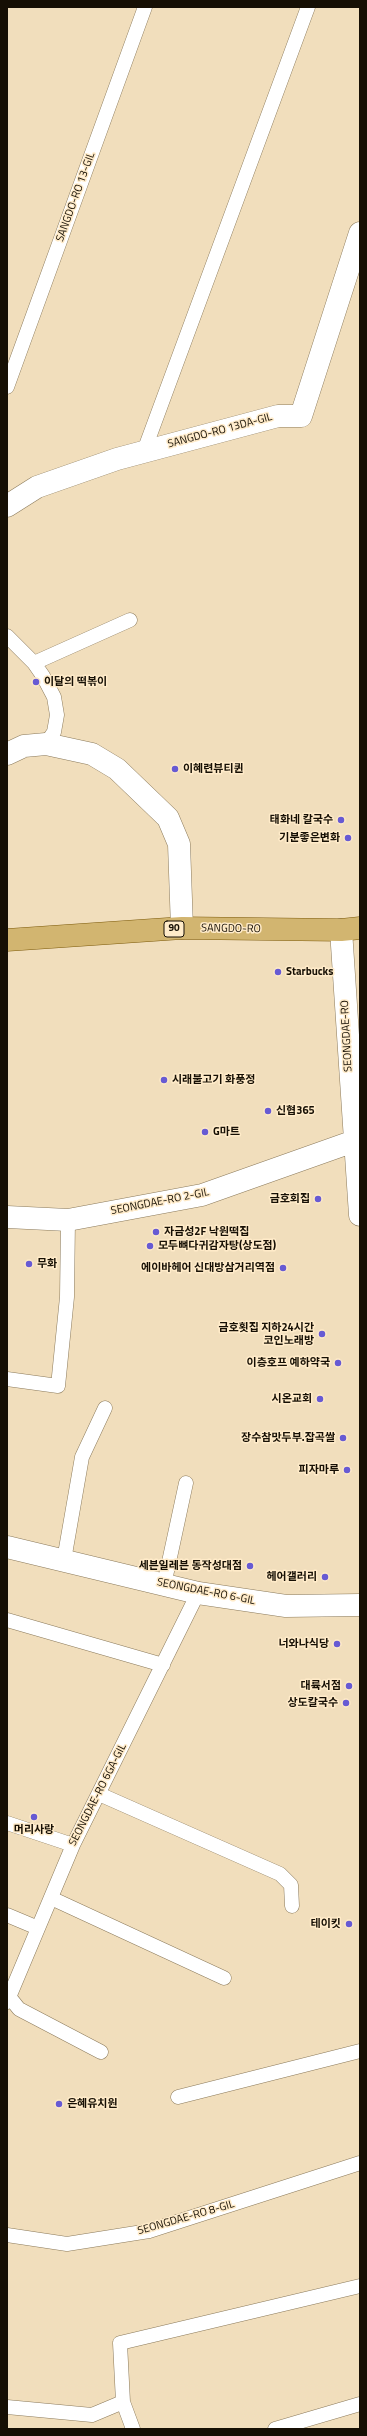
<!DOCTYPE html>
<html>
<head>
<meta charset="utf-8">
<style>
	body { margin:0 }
	#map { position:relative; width:367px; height:2436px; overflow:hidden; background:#f1debc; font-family:"Titillium Web",sans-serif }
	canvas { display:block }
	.frame { position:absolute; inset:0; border:8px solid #160f04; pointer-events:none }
</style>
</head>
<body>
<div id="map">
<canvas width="367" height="2436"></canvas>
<div class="frame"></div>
</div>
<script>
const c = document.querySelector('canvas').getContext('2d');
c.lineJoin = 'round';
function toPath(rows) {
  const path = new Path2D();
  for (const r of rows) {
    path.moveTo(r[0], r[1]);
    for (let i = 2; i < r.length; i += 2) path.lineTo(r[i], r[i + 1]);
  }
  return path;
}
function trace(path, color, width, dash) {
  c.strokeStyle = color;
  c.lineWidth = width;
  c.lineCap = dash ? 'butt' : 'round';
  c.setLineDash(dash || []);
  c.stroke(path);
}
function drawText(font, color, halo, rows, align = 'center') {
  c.font = font + ' "Titillium Web","Noto Sans KR",sans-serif';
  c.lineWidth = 3;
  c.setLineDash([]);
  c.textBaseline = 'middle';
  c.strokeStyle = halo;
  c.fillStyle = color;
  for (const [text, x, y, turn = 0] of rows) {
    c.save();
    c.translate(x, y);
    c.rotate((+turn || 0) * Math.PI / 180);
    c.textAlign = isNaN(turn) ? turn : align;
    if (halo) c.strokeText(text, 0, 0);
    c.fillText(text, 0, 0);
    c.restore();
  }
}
const service = toPath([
	[7,387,145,7],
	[144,451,308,7],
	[7,636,34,663,43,676,54,697,57,715,54,732,46,744],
	[34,663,130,620],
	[7,1379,58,1386,67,1297,68,1220],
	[64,1560,82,1457,105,1408],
	[164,1585,186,1483],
	[7,1620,163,1665],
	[99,1794,280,1874,291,1885,292,1906],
	[7,1823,73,1845],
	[51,1898,224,1978],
	[7,1915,38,1928],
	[7,1994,19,2009,101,2052],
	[7,2002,73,1845,198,1593],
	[178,2097,360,2051],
	[7,2235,67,2244,149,2231,360,2163],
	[7,2407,92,2415,123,2402],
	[133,2429,123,2402,120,2343,360,2286],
	[275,2429,360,2404]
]);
const minor = toPath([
	[7,506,37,487,117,459,278,416,301,416,360,233],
	[7,754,24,746,46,744,92,754,117,769,168,818,179,844,182,928],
	[7,1547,198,1593,286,1606,360,1605]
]);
const tertiary = toPath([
	[341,930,360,1215],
	[7,1217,68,1220,202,1195,360,1139]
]);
const primary = toPath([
	[7,940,182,928,341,930,360,928]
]);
trace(service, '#8b7a5b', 15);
trace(minor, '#8b7a5b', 23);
trace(tertiary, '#8b7a5b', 23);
trace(primary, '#7d5b0c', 23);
trace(service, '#fff', 14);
trace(minor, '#fff', 22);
trace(tertiary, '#fff', 22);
trace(primary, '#d2b570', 22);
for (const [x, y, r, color] of [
	[36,682,4,"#675ad3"],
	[175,769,4,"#675ad3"],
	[341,820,4,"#675ad3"],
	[348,838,4,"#675ad3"],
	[278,972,4,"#675ad3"],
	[164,1080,4,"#675ad3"],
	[268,1111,4,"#675ad3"],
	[205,1132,4,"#675ad3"],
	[318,1199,4,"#675ad3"],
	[156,1232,4,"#675ad3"],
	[150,1246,4,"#675ad3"],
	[29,1264,4,"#675ad3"],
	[283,1268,4,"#675ad3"],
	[322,1334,4,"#675ad3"],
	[338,1363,4,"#675ad3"],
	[320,1399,4,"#675ad3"],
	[343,1438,4,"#675ad3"],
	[347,1470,4,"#675ad3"],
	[250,1566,4,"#675ad3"],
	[325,1577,4,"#675ad3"],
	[337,1644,4,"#675ad3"],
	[349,1686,4,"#675ad3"],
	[346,1703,4,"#675ad3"],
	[34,1817,4,"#675ad3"],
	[349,1924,4,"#675ad3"],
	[59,2104,4,"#675ad3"]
]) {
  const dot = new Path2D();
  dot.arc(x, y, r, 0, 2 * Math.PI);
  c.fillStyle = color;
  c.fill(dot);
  trace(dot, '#ffebc9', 1.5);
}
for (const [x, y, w] of [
	[174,929,20]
]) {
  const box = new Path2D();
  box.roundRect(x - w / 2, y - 8, w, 16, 3);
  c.fillStyle = '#ffebc9';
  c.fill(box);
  trace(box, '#160f04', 1);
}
drawText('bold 10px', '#160f04', null, [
	["90",174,929]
]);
drawText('11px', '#160f04', '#ffebc9', [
	["SANGDO-RO 13-GIL",76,197,-70],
	["SANGDO-RO 13DA-GIL",220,431,-15],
	["SANGDO-RO",231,929,1],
	["SEONGDAE-RO",347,1036,-93],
	["SEONGDAE-RO 2-GIL",160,1202,-11],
	["SEONGDAE-RO 6-GIL",206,1592,11],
	["SEONGDAE-RO 6GA-GIL",98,1795,-63],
	["SEONGDAE-RO 8-GIL",186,2218,-16]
]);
drawText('bold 11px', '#160f04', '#ffebc9', [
	["이달의 떡볶이",44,682,"left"],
	["이혜련뷰티퀸",183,769,"left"],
	["태화네 칼국수",333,820],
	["기분좋은변화",340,838],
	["Starbucks",286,972,"left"],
	["시래불고기 화풍정",172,1080,"left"],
	["신협365",276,1111,"left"],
	["G마트",213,1132,"left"],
	["금호회집",310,1199],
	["자금성2F 낙원떡집",164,1232,"left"],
	["모두뼈다귀감자탕(상도점)",158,1246,"left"],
	["무화",37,1264,"left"],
	["에이바헤어 신대방삼거리역점",275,1268],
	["금호횟집 지하24시간",314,1328],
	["코인노래방",314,1341],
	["이층호프 예하약국",330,1363],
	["시온교회",312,1399],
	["장수참맛두부.잡곡쌀",335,1438],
	["피자마루",339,1470],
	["세븐일레븐 동작성대점",242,1566],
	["헤어갤러리",317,1577],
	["너와나식당",329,1644],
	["대륙서점",341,1686],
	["상도칼국수",338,1703],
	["머리사랑",34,1830,"center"],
	["테이킷",341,1924],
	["은혜유치원",67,2104,"left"]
], 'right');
</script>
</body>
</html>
